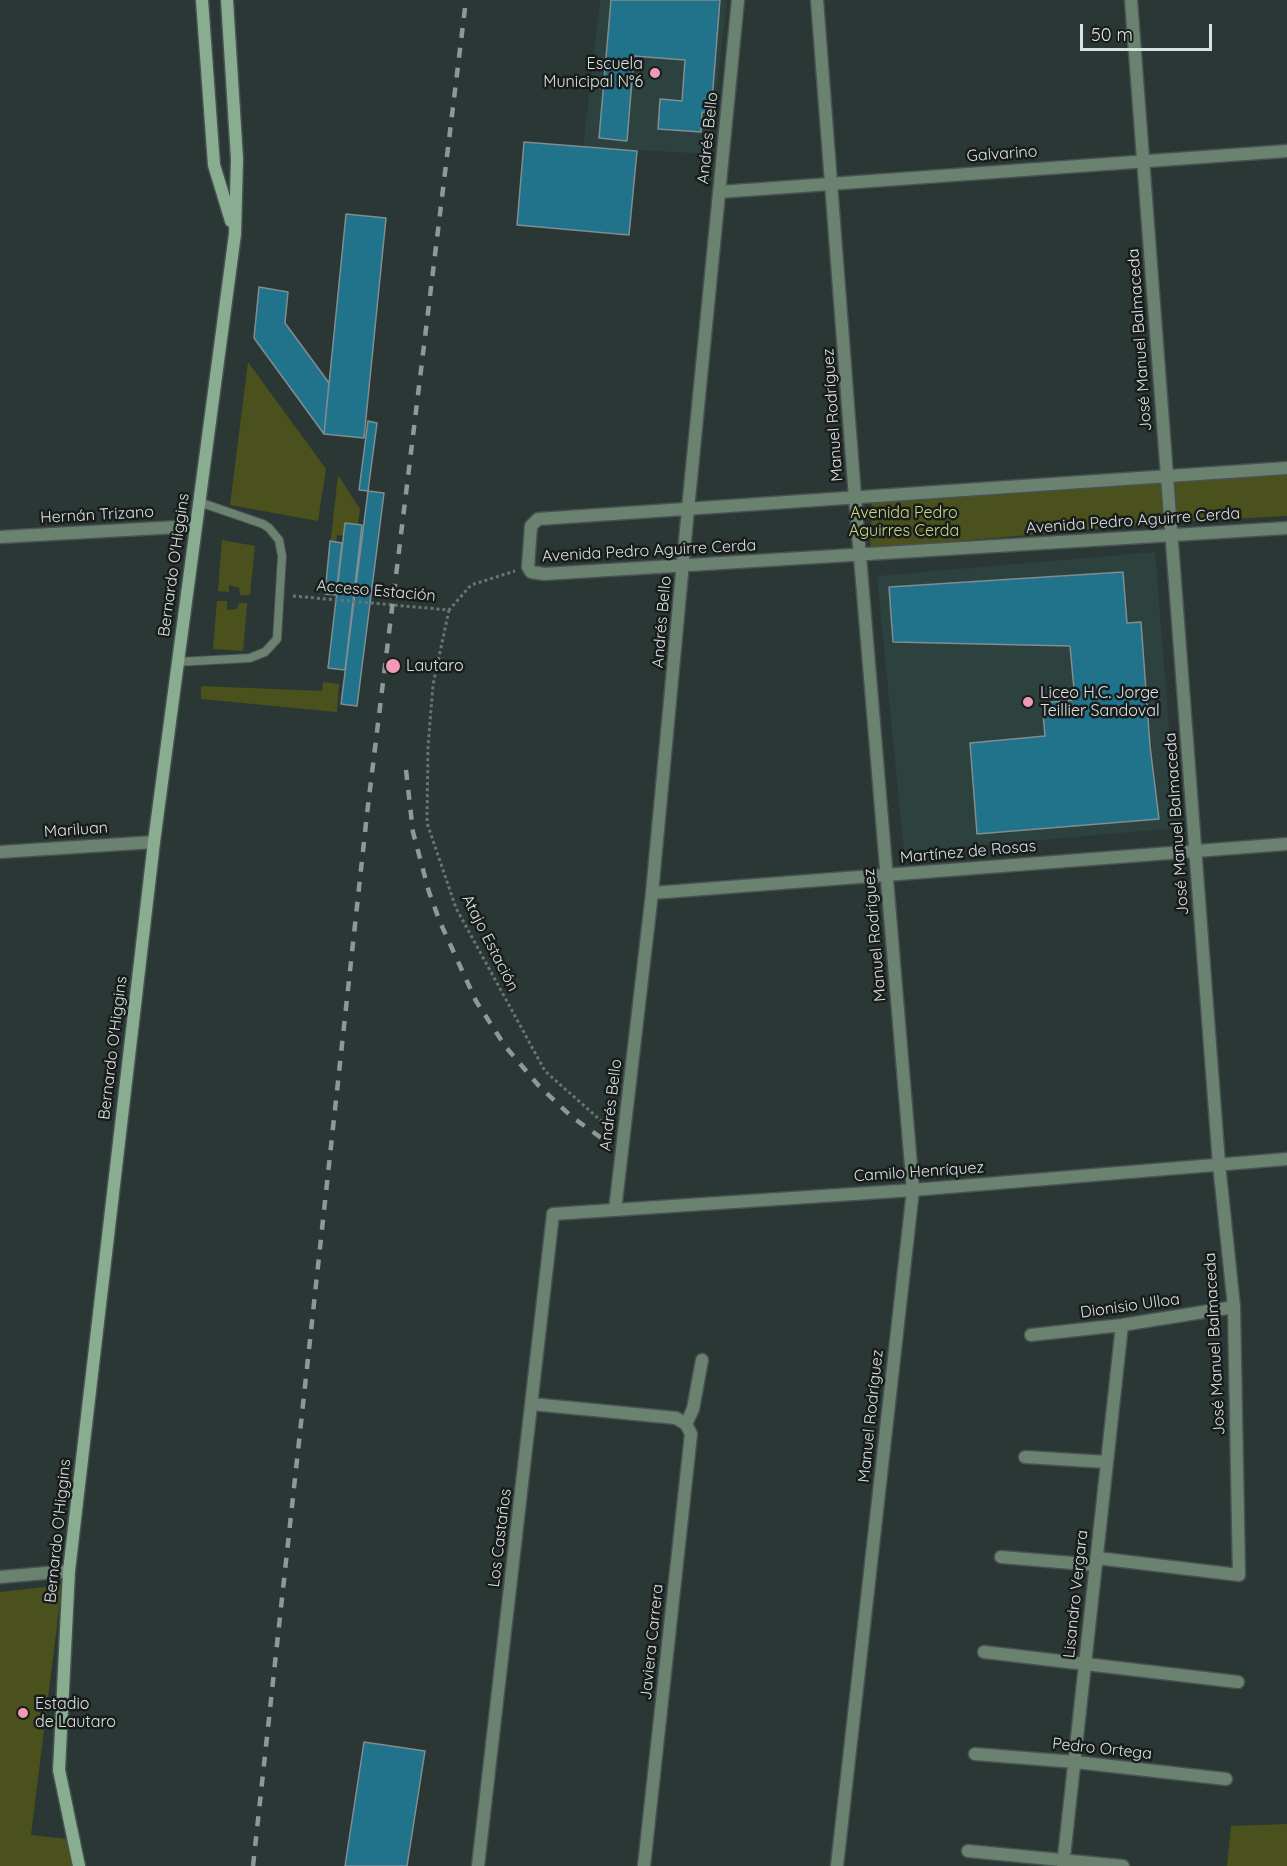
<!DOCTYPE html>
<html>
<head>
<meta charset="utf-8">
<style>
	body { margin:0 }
	#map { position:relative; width:1287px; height:1866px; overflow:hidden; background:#2b3735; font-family:Quicksand,sans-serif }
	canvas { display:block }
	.scale { position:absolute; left:1080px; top:24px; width:132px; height:27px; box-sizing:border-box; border:3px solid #dae2e1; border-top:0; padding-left:8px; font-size:18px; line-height:21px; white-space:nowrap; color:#dae2e1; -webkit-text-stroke:4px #181d1c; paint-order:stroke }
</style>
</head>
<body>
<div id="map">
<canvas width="1287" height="1866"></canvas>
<div class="scale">50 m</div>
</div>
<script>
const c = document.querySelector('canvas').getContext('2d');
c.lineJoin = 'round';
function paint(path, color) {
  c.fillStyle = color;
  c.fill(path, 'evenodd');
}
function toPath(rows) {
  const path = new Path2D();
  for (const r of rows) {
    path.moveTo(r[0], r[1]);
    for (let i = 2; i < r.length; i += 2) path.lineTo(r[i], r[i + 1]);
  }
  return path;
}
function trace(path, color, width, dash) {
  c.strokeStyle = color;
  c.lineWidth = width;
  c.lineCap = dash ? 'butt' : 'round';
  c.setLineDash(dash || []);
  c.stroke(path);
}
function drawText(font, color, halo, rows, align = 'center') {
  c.font = font + ' Quicksand,sans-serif';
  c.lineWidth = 5;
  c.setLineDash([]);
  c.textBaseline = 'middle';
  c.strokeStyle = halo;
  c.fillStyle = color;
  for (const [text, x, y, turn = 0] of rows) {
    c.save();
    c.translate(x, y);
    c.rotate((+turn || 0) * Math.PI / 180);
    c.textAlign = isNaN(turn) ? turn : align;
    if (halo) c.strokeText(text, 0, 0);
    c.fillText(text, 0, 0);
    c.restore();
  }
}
paint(toPath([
	[600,0,727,0,709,154,583,147],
	[1155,552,1177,828,904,852,877,576]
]), '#2d423f');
paint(toPath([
	[248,362,326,469,318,521,230,505],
	[1287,471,1287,516,1174,522,870,549,872,501],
	[338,475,360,509,356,538,337,535,334,556,329,555],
	[222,540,255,546,250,595,240,595,239,588,229,585,229,592,218,591],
	[217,601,227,601,227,610,237,609,239,603,247,603,243,651,213,649],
	[323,682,339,684,337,712,201,699,201,686,322,691],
	[62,1585,31,1835,67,1839,73,1866,0,1866,0,1592],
	[1287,1824,1287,1866,1227,1866,1231,1826]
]), '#4a511c');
const building = toPath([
	[611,0,720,0,711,113,702,112,701,132,658,129,660,99,682,101,685,60,634,56,627,141,599,138,611,0],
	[524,142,637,151,629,235,517,225,524,142],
	[346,214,386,218,364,438,324,434,346,214],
	[259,287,288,292,285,323,329,383,324,434,254,338,259,287],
	[368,421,377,423,368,491,359,490,368,421],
	[368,491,384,493,357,706,341,704,368,491],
	[345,523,362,525,345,670,328,668,345,523],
	[330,541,342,543,336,595,325,594,330,541],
	[1123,572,1127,623,1141,622,1150,746,1159,819,977,834,970,743,1045,736,1042,703,1075,700,1070,646,893,642,889,587,1123,572],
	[364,1742,425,1751,407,1866,345,1866,364,1742]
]);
paint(building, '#20738a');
trace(building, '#808d92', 1.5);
const service = toPath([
	[177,662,250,658,265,652,277,639,282,556,279,540,269,528,263,524,199,502]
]);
const minor = toPath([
	[817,0,855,497,913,1190,837,1866],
	[719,192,1287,151],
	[1287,468,538,519,531,526,528,567,531,572,544,574,1287,528],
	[0,537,195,526],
	[0,852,154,842],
	[652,893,1287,844],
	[615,1210,652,893,688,509,738,0],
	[1031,1335,1122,1325,1234,1307],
	[532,1404,676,1418,686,1424,691,1434,644,1866],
	[686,1424,693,1409,702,1360],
	[1025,1457,1107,1462],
	[1001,1557,1096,1565],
	[1097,1558,1239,1575,1234,1307,1219,1164,1131,0],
	[0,1577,69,1571],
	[984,1652,1238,1682],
	[975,1754,1075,1762,1226,1779],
	[968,1851,1123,1866],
	[478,1866,553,1214,913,1190,1287,1159],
	[1063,1866,1122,1325]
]);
const secondary = toPath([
	[202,0,214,165,231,221],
	[79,1866,59,1770,69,1571,154,842,235,234,237,159,227,0]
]);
trace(service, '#475251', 10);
trace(minor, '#475251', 15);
trace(secondary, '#475251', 15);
trace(toPath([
	[293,596,449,610,471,585,515,571],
	[449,610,433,685,428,747,427,823,456,908,545,1071,609,1128]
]), '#6a7573', 3, [3, 3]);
trace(service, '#6b8270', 8);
trace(minor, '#6b8270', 12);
trace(secondary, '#89ad91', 12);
trace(toPath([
	[406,770,413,832,429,892,440,922,476,1001,505,1046,539,1086,572,1117,607,1142],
	[253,1866,367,814,466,0]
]), '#8e9897', 4.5, [10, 10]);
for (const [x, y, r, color] of [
	[655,73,6,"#f09ab4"],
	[393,666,8,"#f09ab4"],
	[1028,702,6,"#f09ab4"],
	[23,1713,6,"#f09ab4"]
]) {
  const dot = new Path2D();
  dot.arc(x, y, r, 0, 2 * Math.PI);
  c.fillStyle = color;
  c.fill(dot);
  trace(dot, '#181d1c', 2);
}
drawText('16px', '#dae2e1', '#181d1c', [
	["Escuela",643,64,"right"],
	["Municipal N°6",643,82,"right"],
	["Lautaro",406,666],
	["Liceo H.C. Jorge",1040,693],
	["Teillier Sandoval",1040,711],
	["Estadio",35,1704],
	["de Lautaro",35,1722]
], 'left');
drawText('16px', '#dae2e1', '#181d1c', [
	["Andrés Bello",708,138,-84],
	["Galvarino",1002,154,-4],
	["José Manuel Balmaceda",1140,340,-94],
	["Manuel Rodríguez",833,415,-94],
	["Hernán Trizano",97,515,-3],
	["Avenida Pedro Aguirre Cerda",1133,521,-4],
	["Avenida Pedro Aguirre Cerda",649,551,-3],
	["Bernardo O'Higgins",174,565,-82],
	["Acceso Estación",376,591,5],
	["Andrés Bello",662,622,-85],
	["José Manuel Balmaceda",1177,824,-94],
	["Mariluan",76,830,-4],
	["Martínez de Rosas",968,852,-5],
	["Manuel Rodríguez",875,935,-95],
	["Atajo Estación",490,943,63],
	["Bernardo O'Higgins",113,1048,-83],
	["Andrés Bello",611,1105,-83],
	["Camilo Henríquez",919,1172,-4],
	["Dionisio Ulloa",1130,1306,-8],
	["José Manuel Balmaceda",1215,1344,-93],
	["Manuel Rodríguez",871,1416,-84],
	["Bernardo O'Higgins",58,1531,-84],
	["Los Castaños",500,1538,-83],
	["Lisandro Vergara",1076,1594,-84],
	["Javiera Carrera",652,1642,-84],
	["Pedro Ortega",1102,1749,6]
]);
drawText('16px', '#cad980', '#181d1c', [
	["Avenida Pedro",904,513],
	["Aguirres Cerda",904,531]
]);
</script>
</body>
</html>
